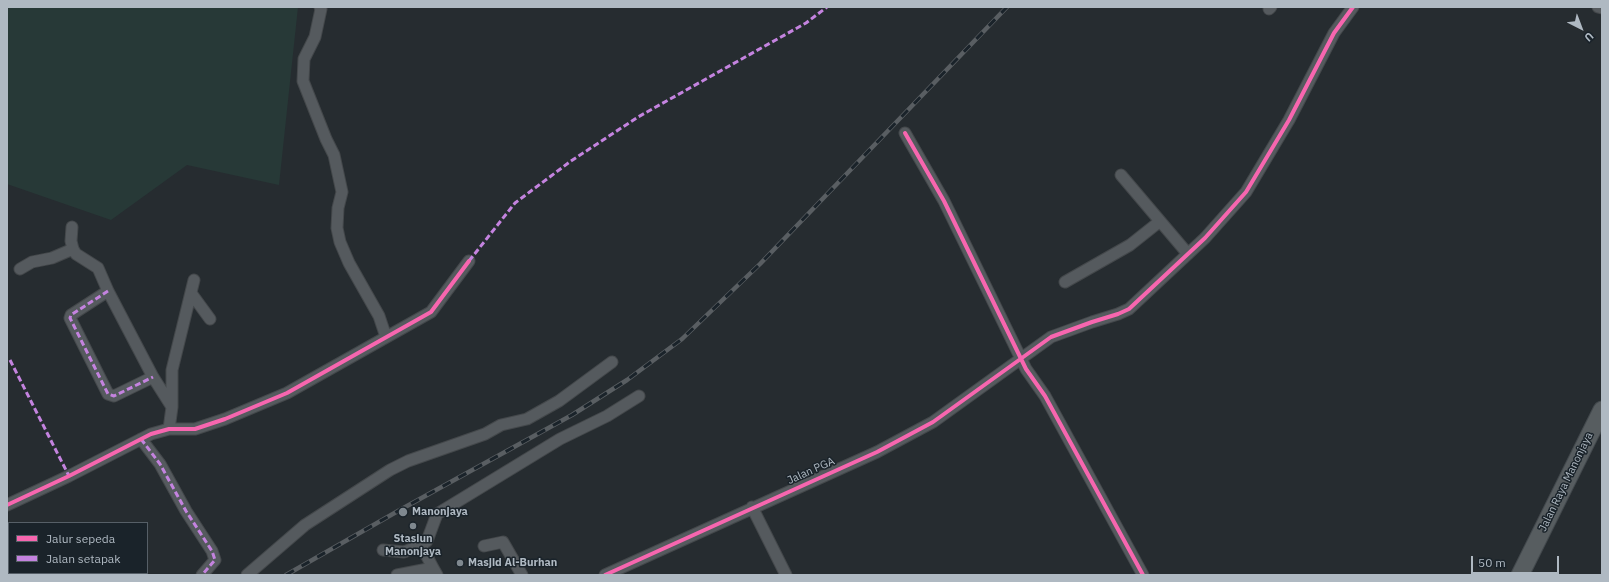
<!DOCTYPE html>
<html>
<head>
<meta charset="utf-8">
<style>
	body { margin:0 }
	#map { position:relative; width:1609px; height:582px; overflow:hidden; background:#262c30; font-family:"IBM Plex Sans",sans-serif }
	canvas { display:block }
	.frame { position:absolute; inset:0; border:8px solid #afb9c2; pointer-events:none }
	.legend { position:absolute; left:8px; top:522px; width:140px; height:52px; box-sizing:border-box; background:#1a232a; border:1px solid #565f67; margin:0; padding:5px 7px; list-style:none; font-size:12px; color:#afb9c2 }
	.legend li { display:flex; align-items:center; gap:8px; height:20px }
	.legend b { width:20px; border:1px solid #565f67 }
	.north { position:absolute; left:1561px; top:8px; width:40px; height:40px; -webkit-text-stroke:3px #1a232a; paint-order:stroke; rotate:138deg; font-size:11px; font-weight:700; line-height:16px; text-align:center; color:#afb9c2 }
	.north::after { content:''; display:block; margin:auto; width:14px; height:18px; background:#afb9c2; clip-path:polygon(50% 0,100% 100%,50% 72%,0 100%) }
	.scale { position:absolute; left:1471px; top:556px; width:88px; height:18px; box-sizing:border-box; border:2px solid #afb9c2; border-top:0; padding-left:5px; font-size:12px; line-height:14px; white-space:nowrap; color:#afb9c2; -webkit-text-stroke:3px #1a232a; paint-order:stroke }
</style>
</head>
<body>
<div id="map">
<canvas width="1609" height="582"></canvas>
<div class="frame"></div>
<ul class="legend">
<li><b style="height:5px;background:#f766af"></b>Jalur sepeda</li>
<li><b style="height:5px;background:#c483df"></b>Jalan setapak</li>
</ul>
<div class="north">U</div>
<div class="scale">50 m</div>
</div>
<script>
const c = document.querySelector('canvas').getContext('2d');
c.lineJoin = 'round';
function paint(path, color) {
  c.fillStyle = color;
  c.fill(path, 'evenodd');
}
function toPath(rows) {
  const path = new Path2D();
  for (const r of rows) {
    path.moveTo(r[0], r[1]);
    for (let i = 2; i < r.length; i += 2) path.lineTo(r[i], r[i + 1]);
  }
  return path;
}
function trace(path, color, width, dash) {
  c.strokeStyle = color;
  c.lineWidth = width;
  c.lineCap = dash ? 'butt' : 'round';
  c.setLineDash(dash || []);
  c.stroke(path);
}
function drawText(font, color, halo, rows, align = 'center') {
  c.font = font + ' "IBM Plex Sans",sans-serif';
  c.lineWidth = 3;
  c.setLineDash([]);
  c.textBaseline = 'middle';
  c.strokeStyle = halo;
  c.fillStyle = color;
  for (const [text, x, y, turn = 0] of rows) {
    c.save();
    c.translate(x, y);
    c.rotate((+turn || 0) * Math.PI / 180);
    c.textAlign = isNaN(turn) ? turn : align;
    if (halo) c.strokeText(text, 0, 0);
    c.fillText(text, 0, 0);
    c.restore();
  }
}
paint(toPath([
	[7,7,298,7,279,185,187,165,111,220,7,184]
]), '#273937');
const street = toPath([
	[320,7,321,9,315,37,304,59,303,81,326,139,334,155,342,192,338,208,337,228,340,242,349,263,379,316,386,337],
	[1598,7,1602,8],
	[1269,9,1271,7],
	[905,133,944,201,1026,369,1045,396,1143,575],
	[1121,175,1188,254],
	[72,227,71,241,73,249,76,254,98,268,108,291,153,377,172,407],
	[20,269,32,262,52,258,73,249],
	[1065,282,1130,245,1159,222],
	[108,291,71,315,70,318,108,394,114,396,153,377],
	[191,293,210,319],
	[169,429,172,407,172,370,194,280],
	[141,439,160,464,186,511,212,551,215,560,202,575],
	[7,505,69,476,151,434,169,429,195,429,225,419,287,393,431,312,469,261],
	[752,507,786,575],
	[484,546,503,542,522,575],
	[383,550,404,552,421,545],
	[433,568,421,545,427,541,437,514,560,439,607,416,639,396],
	[247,575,305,525,390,470,408,461,485,434,501,425,527,419,559,401,612,362],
	[397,575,433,568,437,575],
	[605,575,877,452,933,422,1051,337,1092,322,1118,314,1129,309,1205,238,1246,192,1289,120,1334,33,1353,7]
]);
const primary = toPath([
	[1520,575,1602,410]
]);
trace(street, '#44484b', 13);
trace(primary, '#43494d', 19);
trace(street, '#555a5e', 11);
trace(primary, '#575d60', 17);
const rail = toPath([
	[286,575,398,511,572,415,627,380,682,339,760,264,1007,7]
]);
trace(rail, '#595e62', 4.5);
trace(rail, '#1a232a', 3, [9]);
trace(toPath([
	[469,261,515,203,571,161,638,117,806,23,827,7],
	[108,291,71,315,70,318,108,394,114,396,153,377],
	[10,360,69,476],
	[141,439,160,464,186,511,212,551,215,560,202,575]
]), '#c483df', 3, [6, 3]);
trace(toPath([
	[905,133,944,201,1026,369,1045,396,1143,575],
	[7,505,69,476,151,434,169,429,195,429,225,419,287,393,431,312,469,261],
	[605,575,877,452,933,422,1051,337,1092,322,1118,314,1129,309,1205,238,1246,192,1289,120,1334,33,1353,7]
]), '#f766af', 4);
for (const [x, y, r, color] of [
	[403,512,5,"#7f888f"],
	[413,526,4,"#7f888f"],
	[460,563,4,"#7f888f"]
]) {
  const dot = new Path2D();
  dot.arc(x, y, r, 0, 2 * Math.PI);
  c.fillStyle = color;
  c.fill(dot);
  trace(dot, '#1a232a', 1.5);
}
drawText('11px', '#afb9c2', '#1a232a', [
	["Jalan PGA",811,471,-24],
	["Jalan Raya Manonjaya",1566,482,-64]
]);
drawText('bold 11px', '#afb9c2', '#1a232a', [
	["Manonjaya",412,512],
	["Stasiun",413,539,"center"],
	["Manonjaya",413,552,"center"],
	["Masjid Al-Burhan",468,563]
], 'left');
</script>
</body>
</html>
